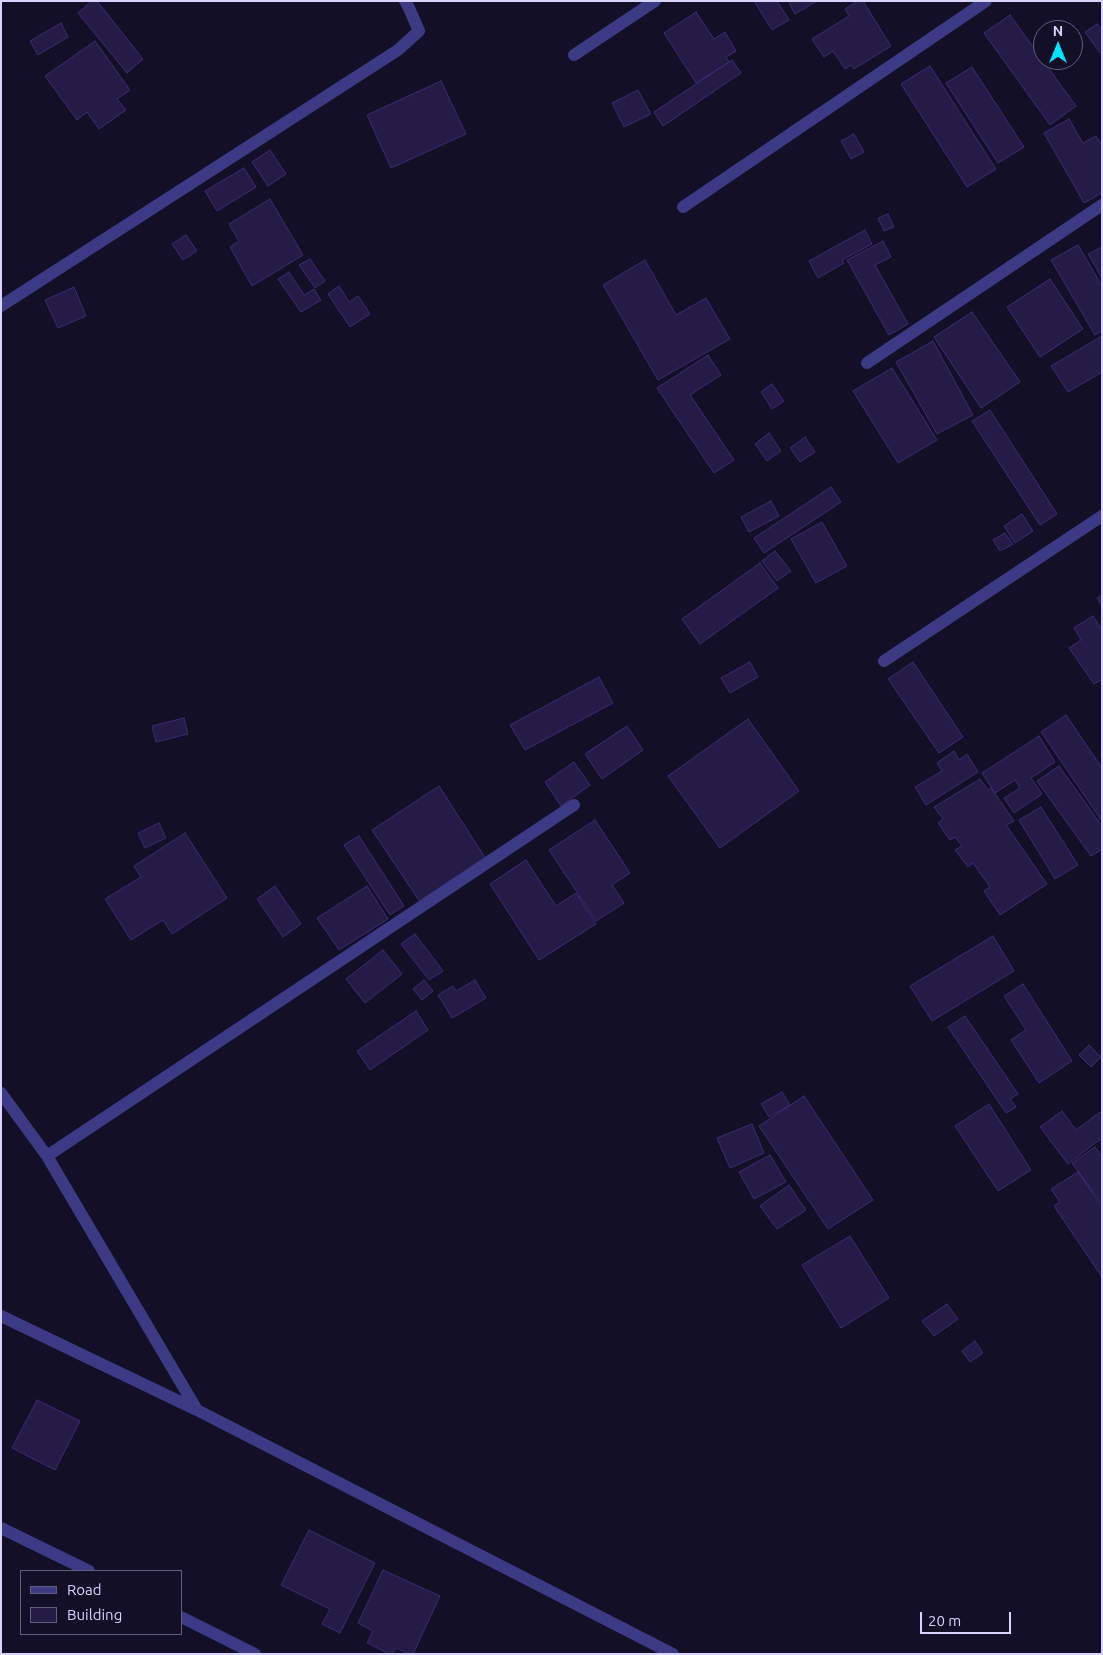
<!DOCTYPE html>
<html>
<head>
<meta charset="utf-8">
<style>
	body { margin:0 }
	#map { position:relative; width:1103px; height:1655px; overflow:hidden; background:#130f26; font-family:Ubuntu,sans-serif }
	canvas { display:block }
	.frame { position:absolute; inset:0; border:2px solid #d9d4ff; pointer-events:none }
	.legend { position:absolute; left:20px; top:1570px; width:162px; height:65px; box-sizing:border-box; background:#130f26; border:1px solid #625e7d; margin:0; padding:6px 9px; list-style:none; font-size:15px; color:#d9d4ff }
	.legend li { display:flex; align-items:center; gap:10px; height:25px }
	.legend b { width:25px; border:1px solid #625e7d }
	.north { position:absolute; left:1033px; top:20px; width:50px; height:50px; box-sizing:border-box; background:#130f26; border:1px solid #625e7d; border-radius:50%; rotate:0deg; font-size:14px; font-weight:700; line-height:20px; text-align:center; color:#d9d4ff }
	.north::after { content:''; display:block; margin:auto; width:18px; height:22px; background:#00e5ff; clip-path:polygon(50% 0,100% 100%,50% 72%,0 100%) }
	.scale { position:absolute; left:920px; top:1612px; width:91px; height:22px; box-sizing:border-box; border:2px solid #d9d4ff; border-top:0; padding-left:6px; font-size:15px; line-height:18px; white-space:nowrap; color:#d9d4ff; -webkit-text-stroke:4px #130f26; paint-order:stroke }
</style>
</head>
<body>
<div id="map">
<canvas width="1103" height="1655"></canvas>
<div class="frame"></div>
<ul class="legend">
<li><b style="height:6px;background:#3d3a85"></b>Road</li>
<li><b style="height:14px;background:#241b47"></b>Building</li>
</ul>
<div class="north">N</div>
<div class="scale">20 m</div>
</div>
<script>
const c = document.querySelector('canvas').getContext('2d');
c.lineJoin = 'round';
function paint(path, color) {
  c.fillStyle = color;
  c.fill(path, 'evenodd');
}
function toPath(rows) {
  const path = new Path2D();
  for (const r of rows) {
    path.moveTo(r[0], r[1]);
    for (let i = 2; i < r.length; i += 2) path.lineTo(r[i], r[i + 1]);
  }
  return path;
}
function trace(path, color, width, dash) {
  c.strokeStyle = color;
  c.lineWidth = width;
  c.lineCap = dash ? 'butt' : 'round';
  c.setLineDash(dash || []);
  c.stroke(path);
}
const building = toPath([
	[92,1,97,1,143,59,127,73,78,13,92,1],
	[754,1,777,1,789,20,772,30,754,1],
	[788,1,817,1,795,14,788,1],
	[857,1,863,1,891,46,854,69,851,65,845,69,833,51,824,57,812,39,849,16,845,9,857,1],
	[696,12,714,39,725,32,736,51,726,57,729,62,696,83,664,33,696,12],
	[1010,15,1076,106,1050,125,984,33,1010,15],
	[61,23,68,37,38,55,30,41,61,23],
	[1097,24,1102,30,1102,52,1100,53,1085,32,1097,24],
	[95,41,130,90,117,99,126,110,99,129,87,112,77,120,45,76,95,41],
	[732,60,741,73,663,126,654,112,732,60],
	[930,66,996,169,967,187,901,84,930,66],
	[972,67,1024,147,998,163,946,83,972,67],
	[441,81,466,134,391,168,367,115,441,81],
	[638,90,651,114,624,127,612,103,638,90],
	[1069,119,1083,143,1096,136,1102,145,1102,193,1084,203,1044,133,1069,119],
	[854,134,864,152,851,159,841,141,854,134],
	[270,150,286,174,268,186,252,162,270,150],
	[244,168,256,187,217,211,205,191,244,168],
	[270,199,303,255,252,286,230,247,239,241,229,224,270,199],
	[888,214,894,227,884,231,878,218,888,214],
	[865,230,872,244,842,260,844,263,818,278,809,261,865,230],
	[186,235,197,251,183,260,172,244,186,235],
	[883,241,891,257,875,265,908,324,889,335,847,260,883,241],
	[1078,245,1102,286,1102,331,1095,335,1051,260,1078,245],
	[1102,247,1102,278,1088,254,1102,247],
	[310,259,325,281,315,288,299,265,310,259],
	[645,260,676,315,706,298,730,339,658,380,603,285,645,260],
	[289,272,304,295,314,289,321,300,301,312,278,279,289,272],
	[1050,279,1083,329,1040,357,1007,307,1050,279],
	[339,286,349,302,358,296,370,314,350,327,328,294,339,286],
	[74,287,86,316,58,328,45,300,74,287],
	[972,312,1020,382,981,408,934,337,972,312],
	[1102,336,1102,372,1068,392,1051,366,1102,336],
	[933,341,973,415,937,434,896,362,933,341],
	[708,355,721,375,690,395,734,460,714,473,657,388,708,355],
	[892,368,937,440,898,463,853,391,892,368],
	[772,384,784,401,772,409,761,392,772,384],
	[990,410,1057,514,1040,525,972,421,990,410],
	[769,433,781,451,767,461,755,444,769,433],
	[805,437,815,452,800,462,790,448,805,437],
	[831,487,841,502,764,553,754,538,831,487],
	[771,501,779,516,749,532,741,517,771,501],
	[1022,514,1033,531,1015,543,1004,526,1022,514],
	[822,522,847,566,816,583,791,539,822,522],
	[1005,533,1013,544,1000,551,993,540,1005,533],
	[775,551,791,571,777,581,762,561,775,551],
	[760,563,778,588,700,644,682,619,760,563],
	[1102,595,1102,606,1097,598,1102,595],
	[1093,616,1100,627,1102,626,1102,679,1094,684,1069,648,1081,640,1074,628,1093,616],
	[750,662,758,677,730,693,721,678,750,662],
	[913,662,963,737,939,753,888,679,913,662],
	[599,677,613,703,525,750,510,725,599,677],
	[1066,715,1102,768,1102,821,1041,732,1066,715],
	[184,718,188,734,156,742,152,726,184,718],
	[748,719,799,791,720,848,668,776,748,719],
	[627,726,643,750,602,779,585,754,627,726],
	[1039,736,1055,762,1031,778,1042,794,1014,813,1004,798,1020,788,1015,780,995,793,982,773,1039,736],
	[954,751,959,760,967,754,978,772,926,805,915,787,942,771,937,763,954,751],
	[574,762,590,785,561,806,545,782,574,762],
	[1059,766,1102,826,1102,849,1091,856,1037,781,1059,766],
	[980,779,988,790,991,788,1014,821,1006,825,1047,884,1000,915,984,891,990,887,973,863,968,867,955,850,962,846,955,837,950,840,938,823,943,819,934,807,980,779],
	[439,786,486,859,420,902,372,830,439,786],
	[1041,807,1078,865,1055,879,1019,820,1041,807],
	[595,820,630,873,612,885,624,903,596,921,549,850,595,820],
	[159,823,166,838,145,848,138,833,159,823],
	[185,833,227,898,172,934,163,920,131,940,105,899,141,877,134,866,185,833],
	[359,836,404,906,390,915,344,845,359,836],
	[526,860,556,906,576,893,596,924,539,960,490,884,526,860],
	[275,886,301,924,283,937,257,899,275,886],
	[367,886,388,919,339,950,317,918,367,886],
	[415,934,443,971,429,980,401,944,415,934],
	[993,936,1014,971,932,1021,910,986,993,936],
	[383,950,402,974,365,1003,346,979,383,950],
	[424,980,433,991,422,1000,413,989,424,980],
	[475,980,486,998,452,1018,438,995,453,986,456,991,475,980],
	[1023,984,1072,1061,1039,1083,1011,1040,1026,1030,1004,996,1023,984],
	[416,1011,428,1030,370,1070,357,1051,416,1011],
	[965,1016,1018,1094,1010,1099,1016,1107,1006,1113,948,1027,965,1016],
	[1089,1045,1101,1057,1091,1067,1079,1055,1089,1045],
	[782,1092,790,1105,769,1117,761,1104,782,1092],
	[804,1096,873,1200,828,1229,759,1126,804,1096],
	[989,1104,1031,1170,998,1191,955,1126,989,1104],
	[1062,1111,1076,1130,1100,1112,1102,1114,1102,1138,1068,1164,1040,1127,1062,1111],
	[752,1124,764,1153,730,1168,717,1138,752,1124],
	[1095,1147,1102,1157,1102,1204,1072,1163,1095,1147],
	[770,1155,786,1182,754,1199,739,1172,770,1155],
	[1078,1172,1102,1207,1102,1277,1054,1206,1060,1202,1051,1189,1078,1172],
	[789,1185,806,1210,777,1229,760,1206,789,1185],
	[850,1236,889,1298,841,1328,802,1265,850,1236],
	[947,1304,958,1319,934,1336,922,1321,947,1304],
	[975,1341,983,1353,970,1362,962,1351,975,1341],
	[37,1400,80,1421,55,1470,12,1448,37,1400],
	[309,1530,375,1563,340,1633,322,1624,330,1609,281,1585,309,1530],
	[383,1570,440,1596,413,1654,409,1654,396,1648,393,1654,390,1654,367,1643,373,1631,358,1623,383,1570]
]);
paint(building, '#241b47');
trace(building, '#3b2d73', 1);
trace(toPath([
	[574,55,655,1],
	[683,207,986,1],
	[1,306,398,50,419,31,409,8,405,1],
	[867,363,1102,205],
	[884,661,1102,516],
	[1,1093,47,1156,197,1410],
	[47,1156,574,805],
	[1,1316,197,1410,673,1654],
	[1,1528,89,1571],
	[181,1617,255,1654]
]), '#3d3a85', 12);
</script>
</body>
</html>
